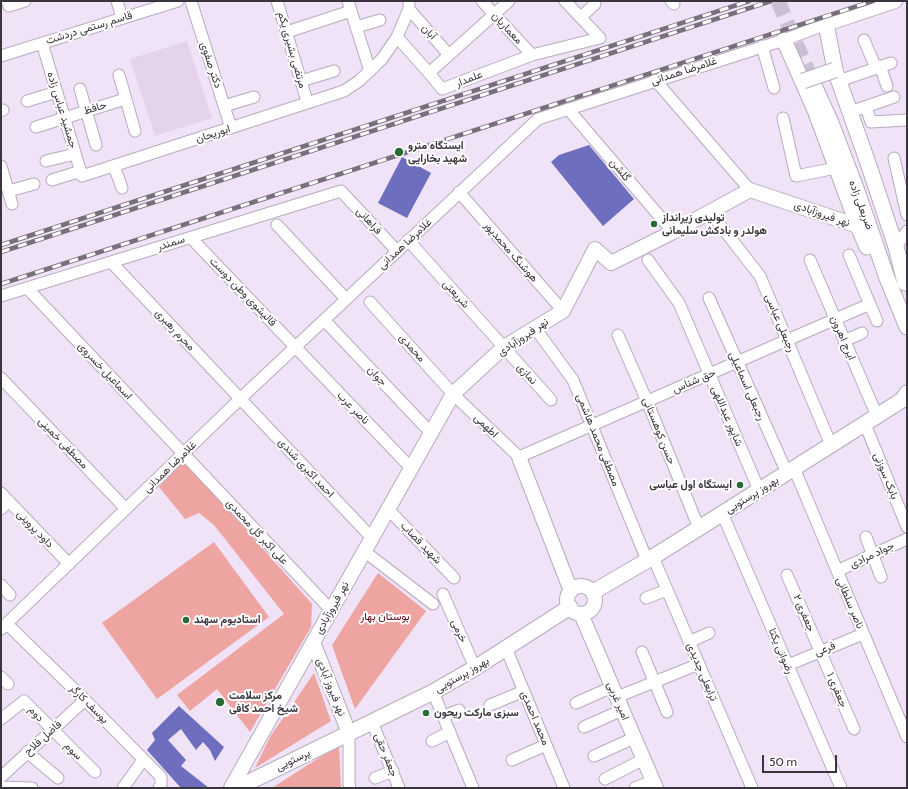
<!DOCTYPE html>
<html>
<head>
<meta charset="utf-8">
<style>
	body { margin:0 }
	#map { position:relative; width:908px; height:789px; overflow:hidden; background:#f0e2f7; font-family:Cabin,sans-serif }
	canvas { display:block }
	.frame { position:absolute; inset:0; border:2px solid #3a343c; pointer-events:none }
	.scale { position:absolute; left:762px; top:755px; width:75px; height:18px; box-sizing:border-box; border:2px solid #3a343c; border-top:0; padding-left:5px; font-size:12px; line-height:14px; white-space:nowrap; color:#3a343c; -webkit-text-stroke:3px #fff; paint-order:stroke }
</style>
</head>
<body>
<div id="map">
<canvas width="908" height="789"></canvas>
<div class="frame"></div>
<div class="scale">50 m</div>
</div>
<script>
const c = document.querySelector('canvas').getContext('2d');
c.lineJoin = 'round';
function paint(path, color) {
  c.fillStyle = color;
  c.fill(path, 'evenodd');
}
function toPath(rows) {
  const path = new Path2D();
  for (const r of rows) {
    if (r.length === 3) {
      path.moveTo(r[0] + r[2], r[1]);
      path.arc(r[0], r[1], r[2], 0, 2 * Math.PI);
      continue;
    }
    path.moveTo(r[0], r[1]);
    for (let i = 2; i < r.length; i += 2) path.lineTo(r[i], r[i + 1]);
  }
  return path;
}
function trace(path, color, width, dash) {
  c.strokeStyle = color;
  c.lineWidth = width;
  c.lineCap = dash ? 'butt' : 'round';
  c.setLineDash(dash || []);
  c.stroke(path);
}
function drawText(font, color, halo, rows, align = 'center') {
  c.font = font + ' Cabin,Vazirmatn,sans-serif';
  c.lineWidth = 4;
  c.setLineDash([]);
  c.textBaseline = 'middle';
  c.strokeStyle = halo;
  c.fillStyle = color;
  for (const [text, x, y, turn = 0] of rows) {
    c.save();
    c.translate(x, y);
    c.rotate((+turn || 0) * Math.PI / 180);
    c.textAlign = isNaN(turn) ? turn : align;
    if (halo) c.strokeText(text, 0, 0);
    c.fillText(text, 0, 0);
    c.restore();
  }
}
paint(toPath([
	[187,41,212,118,155,136,130,59]
]), '#e5d3ec');
paint(toPath([
	[184,460,312,604,311,627,250,732,217,689,190,711,177,695,284,614,214,525,199,513,185,519,159,487],
	[214,542,269,617,157,699,102,623],
	[378,573,426,611,355,709,332,645],
	[314,673,331,721,255,768,270,737],
	[339,745,341,788,272,788]
]), '#eea4a1');
paint(toPath([
	[589,145,634,199,603,226,551,162,559,155],
	[402,157,431,173,407,218,378,203],
	[179,706,224,747,215,761,210,750,203,742,196,750,181,729,168,740,186,760,181,766,209,788,181,788,147,750,155,740,152,733]
]), '#6d6ebe');
trace(toPath([
	[778,1,813,83]
]), '#ccbfd2', 15, [15, 8]);
const minor = toPath([
	[7,1,9,6,25,1],
	[117,1,122,18],
	[191,1,231,128],
	[277,1,306,98],
	[348,1,370,71],
	[482,1,532,55],
	[509,1,429,73,442,89,532,55,600,38,565,1],
	[671,1,674,4],
	[409,9,449,55],
	[581,17,595,4],
	[356,27,380,20],
	[287,32,351,11],
	[397,37,429,73],
	[864,40,876,68],
	[42,43,82,176,344,91,359,81,382,59,397,37,409,9,409,1],
	[762,46,774,88],
	[1,56,178,1],
	[880,66,887,86],
	[119,75,135,131],
	[655,80,750,190],
	[301,81,334,71],
	[839,81,891,63],
	[80,89,96,145],
	[27,101,57,92],
	[224,106,254,97],
	[866,107,871,122,907,120],
	[568,109,673,232],
	[1,111,3,110],
	[850,112,894,97],
	[783,118,796,176,836,168],
	[36,127,125,99],
	[894,158,907,215],
	[46,161,75,154],
	[1,166,12,204],
	[114,166,122,188],
	[52,180,81,171],
	[9,191,34,184],
	[459,192,563,311],
	[710,212,760,276,831,445],
	[277,225,346,299],
	[191,238,411,468],
	[408,240,551,400],
	[896,247,907,231],
	[849,255,877,321],
	[648,260,679,303,759,490],
	[810,260,877,416],
	[111,262,372,538],
	[27,288,331,610],
	[1,296,341,191,397,251],
	[709,298,787,473],
	[370,302,453,394,519,457,870,304],
	[324,320,431,433],
	[535,328,573,380,647,560],
	[618,335,647,401,699,528],
	[844,341,862,333],
	[1,378,126,509],
	[865,424,907,527],
	[794,468,907,737],
	[1,493,69,564],
	[1,509,9,501],
	[388,509,454,578],
	[722,513,841,788],
	[866,537,881,577],
	[364,551,433,604],
	[653,557,752,788],
	[837,571,907,539],
	[787,575,854,729],
	[1,585,10,595],
	[443,594,475,668],
	[646,598,667,590],
	[7,624,85,700,161,777,161,785,159,788],
	[1,629,240,399,538,119,784,40,826,24],
	[689,642,709,633],
	[506,648,564,788],
	[642,652,667,712],
	[788,665,863,634],
	[1,677,8,684],
	[433,692,473,788],
	[617,697,699,664],
	[576,703,612,687],
	[490,705,524,691],
	[444,716,459,710],
	[1,719,24,701,95,772],
	[372,722,399,788],
	[584,727,622,710],
	[349,733,349,784,350,788],
	[432,741,450,732],
	[27,752,58,778],
	[594,756,634,738],
	[512,760,546,745],
	[1,777,85,700],
	[375,778,393,771],
	[605,779,644,759],
	[1,787,32,788],
	[123,788,143,760],
	[635,788,653,781]
]);
const tertiary = toPath([
	[826,24,895,1],
	[519,457,571,591],
	[581,600,14],
	[581,614,656,788],
	[313,642,349,733],
	[231,788,453,394,504,347,563,311,595,249,611,263,673,232,750,190,858,226]
]);
const secondary = toPath([
	[826,24,835,70,868,163,896,247,905,283],
	[784,40,815,110,858,226,867,247],
	[813,83,831,123,857,191,887,278,907,327],
	[593,592,653,557,877,416,902,400,907,393],
	[237,788,433,692,475,668,570,607]
]);
trace(minor, '#b8abbe', 13);
trace(tertiary, '#b8abbe', 16);
trace(secondary, '#b8abbe', 17);
trace(minor, '#fff', 11);
trace(tertiary, '#fff', 14);
trace(secondary, '#fff', 15);
const rail = toPath([
	[1,245,749,1],
	[1,252,771,1],
	[1,284,873,1]
]);
trace(rail, '#786f7c', 4.5);
trace(rail, '#fff', 3, [9]);
const secondaryBridge = toPath([
	[803,81,835,70]
]);
trace(secondaryBridge, '#b8abbe', 17, []);
trace(secondaryBridge, '#fff', 15);
for (const [x, y, r, color] of [
	[399,152,5,"#286b36"],
	[654,224,4,"#286b36"],
	[740,485,4,"#286b36"],
	[186,620,4,"#286b36"],
	[220,702,5,"#286b36"],
	[426,713,4,"#286b36"]
]) {
  const dot = new Path2D();
  dot.arc(x, y, r, 0, 2 * Math.PI);
  c.fillStyle = color;
  c.fill(dot);
  trace(dot, '#fff', 1.5);
}
drawText('11px', '#3a343c', '#fff', [
	["قاسم رستمی دردشت",89,28,-17],
	["معماریان",507,28,47],
	["آبان",429,32,48],
	["مرتضی بشیری یکم",292,50,74],
	["دکتر صفوی",211,65,72],
	["غلامرضا همدانی",684,71,-18],
	["علمدار",469,79,-21],
	["حافظ",95,108,-17],
	["جمشید عباس زاده",62,110,73],
	["ابوریحان",213,134,-18],
	["گلشن",620,170,50],
	["ضربعلی زاده",861,205,70],
	["نهر فیروزآبادی",822,214,19],
	["فراهانی",369,221,47],
	["سمندر",171,243,-17],
	["غلامرضا همدانی",405,244,-43],
	["هوشنگ محمدپور",511,252,49],
	["قالیشوی وطن دوست",243,292,46],
	["شریعتی",456,294,48],
	["رجبعلی عباسی",780,323,67],
	["محرم رهبری",175,330,47],
	["نهر فیروزآبادی",523,337,-34],
	["ایرج اهرون",843,338,66],
	["محمدی",412,348,48],
	["اسماعیل خسروی",105,371,47],
	["نمازی",527,374,48],
	["جوان",377,376,47],
	["حق شناس",694,381,-23],
	["رجبعلی اسماعیلی",747,386,66],
	["ناصر عرب",353,408,46],
	["شاپور عبداللهی",727,416,67],
	["اطهمی",486,426,44],
	["حسن کوهستانی",659,431,68],
	["مصطفی محمد هاشمی",598,440,68],
	["مصطفی خمینی",63,443,46],
	["غلامرضا همدانی",170,467,-44],
	["احمد اکبری شندی",306,468,47],
	["بابک سوزنی",886,476,68],
	["بهروز پرستویی",752,495,-32],
	["داود پروینی",35,529,46],
	["علی اکبر گل محمدی",257,532,47],
	["شهید قصاب",421,543,46],
	["جواد مرادی",872,555,-25],
	["ناصر سلطانی",850,603,67],
	["نهر فیروزآبادی",332,608,-61],
	["جعفری ۲",804,613,67],
	["خرمی",459,631,66],
	["فرعی",825,649,-22],
	["رضوانی یکتا",781,651,67],
	["ترابعلی جدیدی",702,672,67],
	["بهروز پرستویی",462,675,-30],
	["نهر فیروز آبادی",331,687,68],
	["جعفری ۱",837,690,67],
	["امیر غربی",618,701,67],
	["یوسف کارگر",89,704,45],
	["دوم",36,714,47],
	["محمد احمدی",535,718,67],
	["فاضل فلاح",43,738,-42],
	["سوم",73,751,44],
	["جعفر حقی",386,755,68],
	["پرستویی",293,760,-26]
]);
drawText('bold 11px', '#3a343c', '#fff', [
	["ایستگاه مترو",408,146],
	["شهید بخارایی",408,159],
	["تولیدی زیرانداز",662,218],
	["هولدر و بادکش سلیمانی",662,231],
	["ایستگاه اول عباسی",732,485,"right"],
	["استادیوم سهند",194,620],
	["مرکز سلامت",229,696],
	["شیخ احمد کافی",229,709],
	["سبزی مارکت ریحون",434,713]
], 'left');
drawText('11px', '#5d0010', '#fff', [
	["بوستان بهار",385,617]
]);
</script>
</body>
</html>
